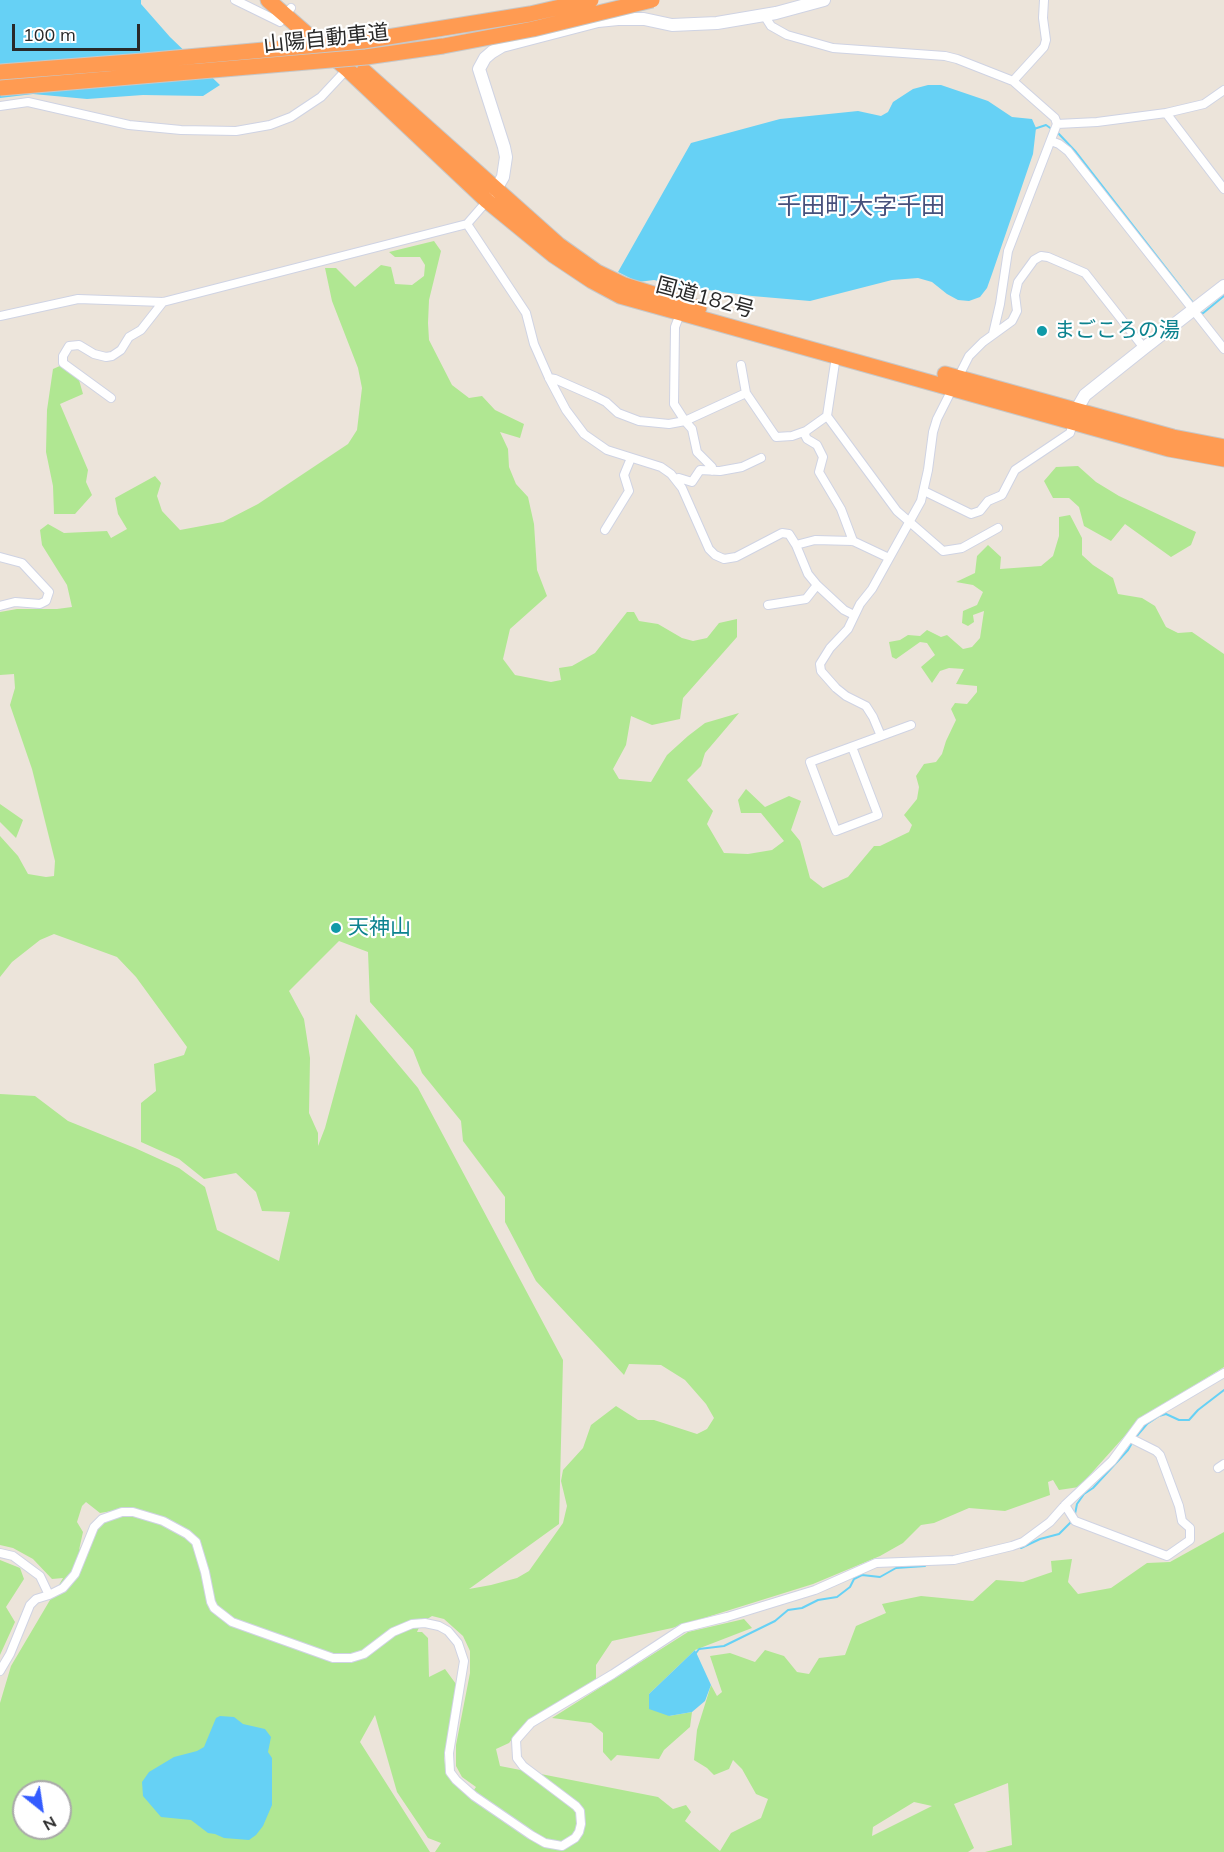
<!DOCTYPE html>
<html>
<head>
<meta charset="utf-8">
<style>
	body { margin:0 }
	#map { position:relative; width:1224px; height:1852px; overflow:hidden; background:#ece4da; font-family:Mulish,sans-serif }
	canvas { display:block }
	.north { position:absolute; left:12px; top:1780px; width:60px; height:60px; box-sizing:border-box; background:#fff; border:2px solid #a9a9a9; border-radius:50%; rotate:150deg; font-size:16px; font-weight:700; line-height:24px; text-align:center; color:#292929 }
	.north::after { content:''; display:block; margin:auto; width:21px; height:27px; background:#345cff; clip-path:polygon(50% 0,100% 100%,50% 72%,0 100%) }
	.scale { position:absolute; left:12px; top:24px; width:128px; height:27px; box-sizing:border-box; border:3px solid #292929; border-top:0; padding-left:8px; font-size:18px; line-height:21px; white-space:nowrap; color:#292929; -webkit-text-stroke:4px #fff; paint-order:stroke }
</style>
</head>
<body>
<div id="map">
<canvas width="1224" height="1852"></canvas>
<div class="north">N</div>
<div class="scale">100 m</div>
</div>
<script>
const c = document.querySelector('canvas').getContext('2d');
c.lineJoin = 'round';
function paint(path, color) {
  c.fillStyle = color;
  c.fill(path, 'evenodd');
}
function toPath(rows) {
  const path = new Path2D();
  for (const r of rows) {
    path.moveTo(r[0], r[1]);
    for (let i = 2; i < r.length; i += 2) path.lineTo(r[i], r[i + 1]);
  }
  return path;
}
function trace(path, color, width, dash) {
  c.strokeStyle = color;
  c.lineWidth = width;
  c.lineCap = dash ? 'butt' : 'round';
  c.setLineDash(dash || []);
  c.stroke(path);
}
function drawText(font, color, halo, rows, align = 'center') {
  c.font = font + ' Mulish,"Noto Sans JP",sans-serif';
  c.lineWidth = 4.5;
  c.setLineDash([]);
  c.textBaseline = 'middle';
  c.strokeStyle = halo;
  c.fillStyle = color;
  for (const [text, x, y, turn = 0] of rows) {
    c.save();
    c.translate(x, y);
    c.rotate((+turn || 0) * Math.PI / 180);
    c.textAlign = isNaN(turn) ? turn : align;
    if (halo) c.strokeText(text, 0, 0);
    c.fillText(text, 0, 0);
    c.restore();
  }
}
paint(toPath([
	[434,241,441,251,429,300,428,323,429,340,452,385,469,398,482,396,495,410,524,424,520,438,500,432,508,449,509,467,516,484,528,497,534,524,537,570,547,596,510,629,503,659,515,675,551,682,561,680,559,668,572,666,595,653,627,612,634,612,639,621,658,624,682,638,693,641,707,638,719,623,737,619,737,637,683,698,680,719,652,725,631,716,626,745,613,769,619,779,651,782,667,755,688,736,705,723,739,713,705,753,701,766,687,780,713,811,707,824,724,853,748,854,772,850,784,841,761,813,741,813,738,800,746,789,765,807,789,796,801,801,791,830,800,841,810,878,823,888,848,877,874,846,880,846,909,832,912,825,904,815,917,799,919,787,916,776,924,764,936,762,942,754,946,741,956,720,951,709,955,703,967,704,977,692,977,686,956,684,964,669,949,668,940,671,932,683,921,667,935,655,927,643,920,642,896,659,892,657,889,642,900,640,908,635,920,636,927,630,941,637,947,635,963,649,972,647,980,638,984,611,973,615,974,622,968,626,962,623,963,611,977,605,983,592,973,585,956,582,975,573,977,556,988,545,1001,557,1000,569,1041,566,1053,556,1059,536,1059,517,1070,515,1082,538,1082,555,1093,565,1113,578,1118,594,1142,598,1155,606,1166,627,1178,633,1192,632,1224,654,1224,1367,1139,1420,1079,1487,1059,1490,1053,1480,1048,1482,1050,1495,1005,1511,969,1508,934,1523,921,1525,903,1543,880,1556,813,1584,672,1628,612,1641,596,1665,596,1679,518,1731,509,1743,496,1749,500,1766,658,1797,673,1809,686,1805,691,1812,685,1821,720,1851,731,1833,761,1818,768,1799,756,1794,742,1769,733,1760,729,1769,714,1775,707,1768,694,1760,697,1730,711,1685,717,1696,722,1692,710,1656,730,1653,755,1662,765,1650,784,1656,797,1672,809,1674,819,1658,845,1655,856,1626,886,1613,882,1604,921,1596,973,1601,996,1580,1023,1582,1052,1572,1051,1561,1072,1559,1068,1582,1078,1594,1111,1588,1147,1563,1170,1562,1224,1532,1224,1852,985,1852,1012,1845,1008,1783,954,1804,974,1848,968,1852,435,1852,441,1843,428,1838,397,1792,375,1715,360,1742,430,1852,0,1852,0,1703,11,1666,63,1578,52,1579,33,1559,13,1548,0,1545,0,1094,35,1096,68,1121,135,1148,179,1168,205,1187,217,1230,279,1261,290,1212,262,1211,256,1192,236,1173,204,1179,179,1159,141,1142,141,1103,156,1091,154,1064,184,1055,187,1047,136,977,117,957,54,934,40,940,12,962,0,977,0,836,18,856,28,874,46,877,54,876,55,861,32,769,10,705,15,688,14,674,0,675,0,612,17,609,57,609,72,607,67,585,42,545,40,530,48,524,64,533,107,531,111,538,127,529,118,514,115,498,155,476,161,483,157,496,162,511,180,530,223,522,258,504,348,444,357,430,362,388,358,368,332,301,325,268,336,268,355,287,381,265,391,267,395,284,412,285,424,276,425,265,420,257,395,257,389,252],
	[339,941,368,952,370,1002,413,1050,422,1073,461,1121,463,1141,505,1197,505,1222,536,1281,624,1375,629,1364,661,1365,685,1380,706,1404,714,1418,707,1429,697,1434,654,1420,638,1420,616,1406,591,1425,583,1448,563,1470,561,1481,567,1506,563,1523,529,1571,517,1578,491,1585,469,1589,559,1524,563,1360,418,1088,356,1014,325,1128,318,1146,318,1133,309,1113,310,1058,304,1019,289,991],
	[86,1502,100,1513,112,1511,86,1538,79,1550,83,1532,77,1522,82,1506],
	[432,1616,444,1619,463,1636,470,1651,470,1673,456,1745,456,1766,462,1777,476,1787,469,1797,452,1782,446,1770,444,1758,456,1684,445,1669,429,1677,428,1638,422,1632,417,1632,421,1623],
	[24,1792,60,1792,60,1828,24,1828],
	[914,1802,932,1806,872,1836,873,1827],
	[62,365,79,380,83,394,60,404,88,470,86,482,92,495,75,514,54,514,53,486,46,452,47,410,53,369],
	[1078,466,1096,482,1119,496,1196,532,1191,545,1171,557,1125,524,1111,541,1084,526,1079,507,1069,498,1053,498,1044,481,1056,467],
	[0,804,23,820,16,838,0,822],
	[0,1560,20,1568,24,1579,6,1607,15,1622,0,1655],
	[744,1619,752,1628,695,1650,649,1694,669,1716,692,1712,690,1727,664,1750,659,1759,617,1755,611,1761,603,1752,603,1733,591,1723,552,1718,688,1632]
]), '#b0e792');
paint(toPath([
	[0,0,141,0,141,4,170,37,220,85,203,96,143,95,87,99,33,94,0,98],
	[928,85,941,85,988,101,1012,117,1032,119,1036,128,1033,154,992,274,987,288,980,297,969,301,958,300,947,294,932,282,918,278,892,280,810,301,752,296,680,286,654,280,638,282,618,272,691,143,780,119,858,111,881,116,888,112,893,102,913,89],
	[695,1650,711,1685,705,1701,692,1712,669,1716,649,1709,649,1694],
	[220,1716,234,1717,243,1724,265,1729,271,1737,268,1752,272,1758,272,1805,263,1826,256,1835,249,1840,224,1838,215,1834,208,1833,191,1820,161,1817,143,1796,142,1782,149,1772,174,1757,197,1751,204,1747,216,1718]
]), '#66d1f5');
trace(toPath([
	[1034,129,1046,125,1053,130],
	[1058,133,1076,152,1194,304],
	[1201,312,1202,314,1224,296],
	[1135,1438,1147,1424,1159,1416,1166,1414,1179,1420,1189,1420,1198,1410,1224,1390],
	[1075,1514,1077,1504,1084,1494,1093,1488,1128,1450,1132,1443],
	[1021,1548,1040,1539,1059,1534,1071,1522],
	[696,1653,699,1649,724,1646,775,1621,788,1610,802,1608,818,1600,837,1597,850,1587,854,1579,862,1575,880,1577,896,1568,925,1566]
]), '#66d1f5', 2);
const street = toPath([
	[235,0,280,22,291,8],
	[764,15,771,26,787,35,833,48,945,56,957,59,1013,81,1055,118,1057,124,1008,251,1000,304,993,334],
	[1013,81,1044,47,1046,40,1043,18,1044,0],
	[0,106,28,102,129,125,181,130,236,131,270,125,291,117,321,97,350,66],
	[1166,113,1224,189],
	[1057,124,1097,122,1166,113,1204,104,1224,90],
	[1051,141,1059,144,1068,151,1224,349],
	[467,224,526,313,534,344,549,378,566,410,584,434,607,450,661,467,671,474,682,488,709,549,715,555,724,559,736,557,782,533,789,534,796,545,808,574,817,585,844,610,854,615],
	[680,314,675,327,674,404,685,421,746,393],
	[0,316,78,299,163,302,467,224,487,201],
	[836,356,827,416,806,431,805,435,807,439,817,445,823,457,819,472,841,509,853,541],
	[741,365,746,393,776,437,792,436,806,431],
	[549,378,555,379,596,397,606,402,618,413,639,421,669,424,685,421,692,429,697,452,712,467,712,471],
	[111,398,63,363,63,356,69,346,79,345,94,354,106,357,112,356,121,350,129,337,141,330,163,302],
	[827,416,897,511,943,551,962,548,998,528],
	[675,479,679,478,692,482,700,470,720,471,742,467,761,458],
	[924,491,971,514,980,511,988,501,1002,495,1015,470,1070,433,1074,421],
	[605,530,629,491,624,475,631,458],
	[796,545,815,540,853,541,889,558],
	[0,557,22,563,49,592,46,601,40,604,15,602,0,606],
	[768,605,806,599,817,585],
	[881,736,873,717,866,706,846,696,836,688,821,671,820,664,830,648,848,629,860,604,872,589,921,501,928,470,933,432,937,419,969,356,983,342,1012,321,1017,311,1015,295,1018,282,1034,260,1041,256,1048,257,1085,273,1144,348],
	[852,747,878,815,836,831,810,762,881,736,911,725],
	[1218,1468,1224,1464],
	[1065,1505,1075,1521,1167,1556,1190,1540,1190,1528,1182,1521,1179,1506,1160,1455,1156,1451,1130,1438],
	[0,1553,13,1556,40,1576,49,1595],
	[0,1671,10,1654,30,1605,36,1599,49,1595,63,1588,75,1574,94,1527,102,1519,122,1512,133,1512,163,1521,187,1534,196,1542,205,1572,211,1602,214,1608,232,1622,333,1658,351,1658,364,1654,393,1632,412,1624,425,1623,439,1626,448,1631,458,1643,464,1661,449,1753,450,1772,456,1780,474,1796,531,1835,545,1843,562,1846,575,1838,579,1832,581,1824,580,1811,576,1806,523,1766,517,1758,516,1740,531,1723,613,1674,683,1628,727,1617,815,1590,876,1563,954,1560,1012,1546,1023,1542,1050,1522,1065,1505,1112,1461,1141,1422,1224,1373]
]);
const secondary = toPath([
	[492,196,503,177,506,157,504,147,479,69,485,58,492,52,502,46,598,21,618,19,644,19,672,25,717,23,776,13,824,0],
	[1074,419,1077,409,1085,395,1144,348,1224,286]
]);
const highway = toPath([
	[268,0,347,69,487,201,553,255,592,281,620,296,1169,449,1224,459],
	[364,71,559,245,597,272,624,285,699,308],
	[945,374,1173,437,1224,447]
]);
trace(street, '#cfd3e3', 10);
trace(secondary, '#cfd3e3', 14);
trace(highway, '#c7c7c7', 17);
trace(street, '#fff', 8);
trace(secondary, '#fff', 12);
trace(highway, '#ff9b52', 15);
const highwayBridge = toPath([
	[0,72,143,61,363,41,530,14,591,0],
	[0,88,366,57,443,46,533,29,652,0]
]);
trace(highwayBridge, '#c7c7c7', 17, []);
trace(highwayBridge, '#ff9b52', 15);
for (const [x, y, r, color] of [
	[1042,331,6,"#0f9aa8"],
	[336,928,6,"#0f9aa8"]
]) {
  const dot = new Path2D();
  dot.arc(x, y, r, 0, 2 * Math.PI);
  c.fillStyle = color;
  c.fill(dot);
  trace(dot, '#fff', 2);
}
drawText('21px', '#292929', '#fff', [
	["山陽自動車道",326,39,-6],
	["国道182号",705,298,15]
]);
drawText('21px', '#0d838f', '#fff', [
	["まごころの湯",1054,331],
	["天神山",348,928]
], 'left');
drawText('24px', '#47517c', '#fff', [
	["千田町大字千田",861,207]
]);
</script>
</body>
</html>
